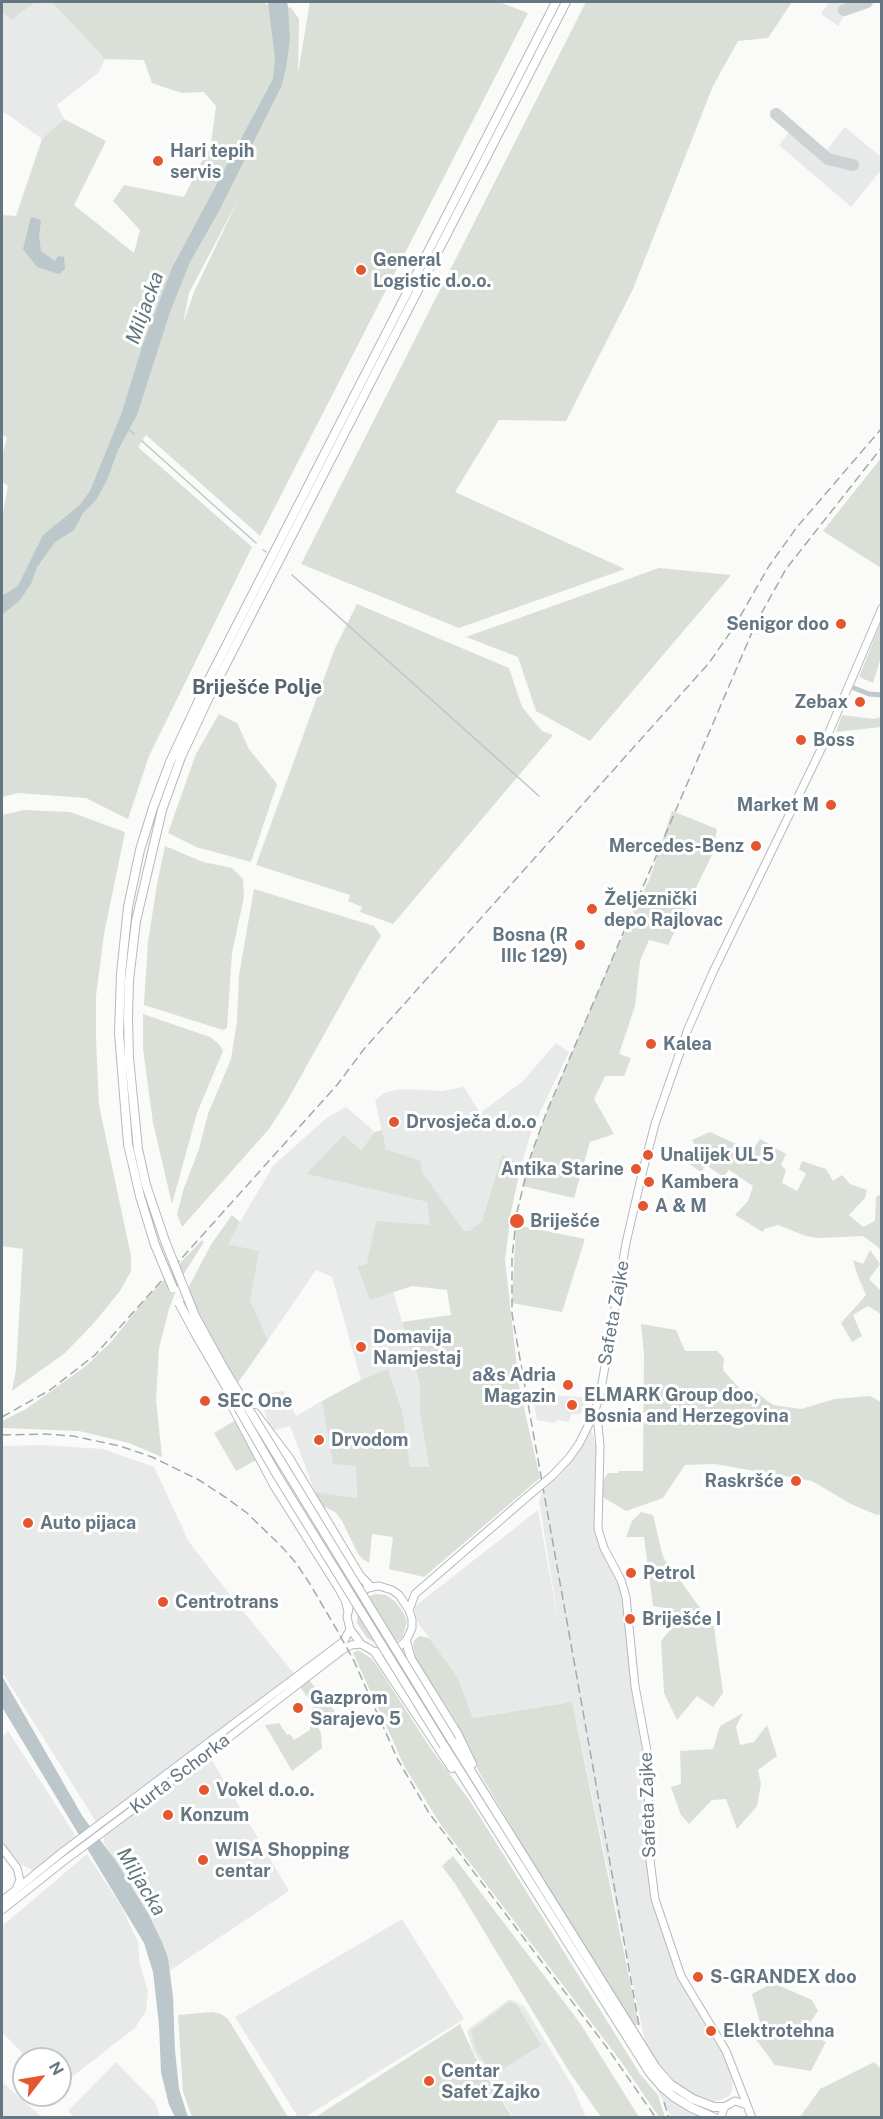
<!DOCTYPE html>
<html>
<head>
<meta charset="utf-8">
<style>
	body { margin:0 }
	#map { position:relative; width:883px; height:2119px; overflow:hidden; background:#fafaf8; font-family:"Public Sans",sans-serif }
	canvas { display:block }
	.frame { position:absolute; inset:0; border:3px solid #657683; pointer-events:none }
	.north { position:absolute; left:12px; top:2047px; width:60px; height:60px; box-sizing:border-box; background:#fff; border:2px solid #c1c8cd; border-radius:50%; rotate:59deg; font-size:16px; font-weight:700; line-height:24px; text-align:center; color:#657683 }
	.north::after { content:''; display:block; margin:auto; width:21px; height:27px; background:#e4572e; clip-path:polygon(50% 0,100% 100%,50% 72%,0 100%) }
</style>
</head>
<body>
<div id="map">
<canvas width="883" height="2119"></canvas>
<div class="frame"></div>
<div class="north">N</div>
</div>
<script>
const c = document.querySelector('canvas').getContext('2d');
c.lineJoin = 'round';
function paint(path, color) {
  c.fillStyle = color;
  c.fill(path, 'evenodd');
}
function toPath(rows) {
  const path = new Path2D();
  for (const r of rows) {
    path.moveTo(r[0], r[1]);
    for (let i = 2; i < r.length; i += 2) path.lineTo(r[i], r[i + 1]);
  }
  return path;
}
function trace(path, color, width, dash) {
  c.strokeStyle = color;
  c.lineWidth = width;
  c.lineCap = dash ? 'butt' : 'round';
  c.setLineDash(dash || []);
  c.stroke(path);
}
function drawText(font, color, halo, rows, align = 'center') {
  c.font = font + ' "Public Sans",sans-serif';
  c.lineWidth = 6;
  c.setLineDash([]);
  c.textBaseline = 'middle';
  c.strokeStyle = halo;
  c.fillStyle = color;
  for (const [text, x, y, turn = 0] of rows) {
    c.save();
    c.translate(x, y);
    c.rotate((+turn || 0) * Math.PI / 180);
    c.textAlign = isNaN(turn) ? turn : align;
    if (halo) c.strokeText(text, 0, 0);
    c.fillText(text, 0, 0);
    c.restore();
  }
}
paint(toPath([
	[36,2,52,2,105,59,98,73,57,105,64,119,42,139,4,112,2,114,2,11,11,20],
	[829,2,839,2,849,8,838,26,821,14],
	[794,126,825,152,845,127,881,157,881,170,851,207,779,145],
	[556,1043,569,1052,533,1127,521,1165,502,1156,482,1221,469,1231,464,1232,422,1172,421,1161,386,1149,375,1100,384,1093,395,1090,406,1089,442,1091,464,1087,480,1113,522,1082],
	[346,1107,375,1132,361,1150,345,1136,306,1174,427,1202,431,1225,367,1264,357,1266,370,1299,393,1291,420,1385,420,1412,429,1468,410,1467,402,1410,388,1369,361,1380,332,1277,316,1270,268,1340,250,1300,258,1251,227,1244,273,1166,325,1119],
	[284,1391,296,1416,322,1401,333,1463,356,1466,357,1498,315,1492,290,1426,271,1431,259,1395],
	[532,1393,589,1398,580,1414,571,1414,569,1422,557,1420,554,1423,537,1420],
	[590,1425,600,1459,598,1529,621,1580,647,1751,655,1899,674,1958,721,2042,733,2079,732,2091,729,2096,718,2101,712,2101,709,2117,671,2117,654,2083,572,1702,473,1718,457,1676,418,1623,414,1607,538,1510,560,1632,539,1501,543,1490,562,1473],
	[43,1445,103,1449,154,1467,189,1542,238,1605,296,1676,98,1825,2,1672,2,1446],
	[8,1731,77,1838,34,1871,20,1864,2,1842,2,1737],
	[209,1755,289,1891,169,1971,162,1942,149,1915,104,1843,104,1836],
	[87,1854,121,1906,138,1942,140,1965,148,1991,146,2011,135,2028,60,2086,60,2059,28,2059,2,2032,2,1926],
	[402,1919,464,2019,305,2117,298,2117,235,2017],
	[510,1999,524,2006,573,2087,586,2117,513,2117,473,2051,467,2030],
	[116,2062,155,2102,160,2117,74,2117,68,2111],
	[2,2082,42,2117,2,2117]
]), '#e8e9e9');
paint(toPath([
	[2,2,36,2,11,20,2,11],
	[52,2,262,2,268,5,268,2,291,8,299,19,298,73,310,2,499,2,528,13,260,536,146,435,138,447,252,547,149,756,128,819,86,798,18,793,2,797,2,518,8,486,2,482,2,456,7,438,2,434,2,215,16,216,42,139,64,119,106,141,74,205,134,253,140,230,113,201,124,185,184,197,211,143,216,106,204,92,182,93,152,83,144,60,105,59],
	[238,200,194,292,183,324,189,293],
	[586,2,792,2,768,38,738,41,713,86,633,289,566,421,499,420,455,492,625,569,459,628,301,564],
	[881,458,882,568,881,568,823,531],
	[659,568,731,575,590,741,536,711,518,657,466,637],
	[357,604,509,668,522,707,542,731,553,735,393,924,360,912,362,907,348,901,350,895,256,865,335,648],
	[881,622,881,657,873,683,859,677],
	[219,714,237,723,249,749,277,784,251,862,196,847,168,833,196,754],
	[842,715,874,719,881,717,881,727,836,732],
	[24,810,70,812,125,832,104,934,96,996,96,1039,99,1105,131,1256,131,1271,120,1291,93,1324,65,1353,12,1391,16,1369,23,1249,2,1246,2,815],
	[672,811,717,829,712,855,668,945,649,940,640,961,635,1006,619,1054,631,1058,624,1076,605,1076,594,1099,614,1134,590,1142,574,1198,522,1186,531,1155,547,1111,611,961,650,878],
	[165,846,203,862,232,868,243,879,244,897,232,953,227,1028,223,1030,144,1005,148,942,157,884],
	[254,889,374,926,381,936,363,965,287,1101,269,1129,182,1227,177,1214,184,1188,199,1149,208,1114,231,1059,237,1021,239,975],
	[143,1014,210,1037,219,1044,223,1051,197,1113,172,1204,153,1123,143,1048],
	[382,1130,386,1149,421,1161,422,1172,464,1231,469,1231,482,1221,502,1155,521,1165,511,1212,505,1260,519,1386,540,1478,424,1577,389,1569,393,1537,372,1534,369,1563,363,1559,358,1554,342,1521,335,1512,321,1505,315,1492,357,1498,356,1466,333,1464,322,1401,361,1380,388,1369,402,1410,410,1467,429,1467,420,1412,420,1385,402,1322,451,1315,447,1290,412,1286,370,1300,357,1266,367,1264,376,1221,430,1225,427,1202,306,1174,344,1135,361,1150,375,1132],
	[710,1132,752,1151,760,1139,786,1154,781,1165,786,1170,782,1183,797,1191,806,1174,799,1169,802,1161,826,1169,833,1181,842,1175,850,1184,867,1190,865,1198,849,1215,863,1227,875,1221,876,1197,881,1194,881,1252,879,1248,863,1236,818,1238,806,1236,778,1225,764,1229,763,1232,735,1215,748,1201,753,1186,729,1170,723,1177,706,1165,701,1172,686,1162,696,1147,692,1140],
	[232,1215,240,1222,228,1244,259,1251,250,1300,268,1340,237,1384,187,1290,212,1243],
	[516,1225,585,1239,562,1312,512,1303],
	[202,1240,204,1242,180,1280,169,1309,159,1348,156,1400,162,1457,129,1443,79,1431,2,1428,2,1421,26,1409,86,1366,112,1341,143,1302],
	[870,1250,880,1264,869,1279,881,1291,881,1314,868,1306,853,1315,862,1336,852,1342,841,1323,866,1295,857,1274,853,1260,863,1264],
	[641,1324,676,1330,685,1351,717,1351,724,1358,723,1370,739,1388,757,1393,773,1405,801,1409,835,1399,870,1396,881,1402,881,1514,877,1515,851,1504,812,1481,715,1464,685,1465,663,1498,626,1511,601,1496,602,1482,608,1473,618,1473,619,1471,643,1471,644,1354],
	[236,1420,258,1459,236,1471,214,1433],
	[641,1512,653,1515,663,1557,714,1627,723,1693,713,1707,697,1696,677,1720,664,1693,661,1641,673,1626,665,1608,653,1606,644,1537,626,1537,632,1521],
	[375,1594,386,1595,396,1602,404,1614,407,1622,402,1638,389,1646,379,1645,367,1638,357,1623,358,1607,366,1598],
	[420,1636,429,1638,457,1676,473,1718,572,1702,639,2025,629,2025,479,1772,456,1721,416,1659,413,1646,414,1640],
	[358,1650,372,1659,380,1670,431,1749,470,1801,640,2074,658,2095,665,2117,659,2117,620,2060,441,1825,404,1766,394,1743,353,1653],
	[309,1680,335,1711,317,1725,321,1733,322,1748,292,1771,265,1725,279,1723,287,1735,290,1734,294,1740,310,1730,310,1719,316,1715,312,1708,314,1706,300,1687],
	[743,1713,736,1727,740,1745,754,1742,767,1725,777,1756,758,1770,761,1784,757,1806,737,1829,726,1799,712,1800,689,1824,681,1815,671,1787,681,1784,680,1751,713,1749,720,1726],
	[453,1856,580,2023,639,2117,601,2117,570,2073,456,1885,442,1866],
	[773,1983,812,2000,818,2011,809,2024,814,2036,826,2042,811,2071,775,2065,751,2033,761,2026,752,1994],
	[509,2002,517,2005,541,2045,493,2075,476,2050,471,2031],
	[212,2012,221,2014,228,2019,288,2117,192,2117,183,2092,178,2015],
	[460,2024,474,2055,512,2117,314,2118],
	[874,2062,881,2069,881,2117,800,2117,820,2089]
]), '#dadfd7');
paint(toPath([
	[268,2,287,2,288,7,290,39,286,68,281,87,219,211,190,262,170,312,137,415,118,450,107,480,96,500,83,513,74,530,55,542,37,567,31,584,19,601,2,615,2,596,18,586,43,535,80,505,90,491,122,412,142,347,172,268,273,79,275,58],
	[31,217,41,220,39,236,41,251,55,261,58,256,64,257,65,269,59,274,37,267,23,249],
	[2,1676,83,1817,116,1861,149,1915,162,1942,168,1958,173,1997,175,2050,179,2089,188,2117,175,2117,169,2105,161,2072,159,2025,153,1972,144,1943,2,1707]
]), '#bbc7cb');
trace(toPath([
	[128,429,134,434],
	[142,441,256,543],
	[263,550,266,552],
	[292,575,539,796]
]), '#bbc7cb', 1.5);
trace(toPath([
	[844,10,867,2],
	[776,114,828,159,853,165]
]), '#ced2d4', 12);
const major = toPath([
	[593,1416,597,1420,598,1425,600,1446,598,1529,604,1548,621,1580,626,1597,635,1686,647,1751,650,1860,655,1899,681,1976,726,2051,747,2105],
	[552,1476,569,1458,579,1444,593,1416,600,1395,626,1243,641,1178,655,1124,688,1029,713,972,826,739,882,608],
	[379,1586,392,1590,399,1595,409,1610,412,1619,412,1628,406,1641,396,1649,383,1652,375,1652,361,1644,350,1629,347,1617,350,1603,359,1592,371,1587,379,1586],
	[409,1610,415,1594,527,1497],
	[2,1848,17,1868,20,1880,17,1887],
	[2,1901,65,1850,344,1641,350,1629],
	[2,1910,64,1861,210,1752,341,1651,351,1645,361,1644],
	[721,2118,724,2107,735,2101,747,2105,752,2118]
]);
const highway = toPath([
	[165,1241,146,1185,138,1149,129,1058,128,1018,129,980,136,921,162,810,181,757,210,695,566,2],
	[155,1245,140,1196,128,1144,119,1033,121,974,128,907,140,850,153,808,170,762,205,687,556,2],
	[231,1404,274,1485,339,1588,346,1601,348,1610],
	[255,1413,289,1458,360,1576,371,1587],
	[406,1641,411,1659,457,1733,472,1764],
	[375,1652,452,1768],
	[452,1741,656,2068,670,2084,693,2099,714,2107,724,2107],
	[444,1746,650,2073,662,2087,674,2097,692,2108,715,2118]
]);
trace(major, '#b5babe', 9);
trace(highway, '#b4b9bd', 10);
trace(toPath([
	[849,686,869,694,882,695]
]), '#c3c8cc', 5);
trace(major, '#fff', 7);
trace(highway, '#fff', 8);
trace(toPath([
	[2,1417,50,1390,95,1355,337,1085,364,1049,709,663,734,627,769,566,797,527,882,428],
	[2,1435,46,1434,73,1436,120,1446,152,1457,199,1480,225,1497,247,1513,282,1547,296,1563,310,1584,337,1630,354,1661,398,1760,429,1813,608,2049,656,2118],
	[639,2025,512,1314,512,1258,517,1212,531,1155,547,1111,756,623,786,569,882,447],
	[664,2102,669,2118]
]), '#a2aab0', 1.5, [9, 4.5]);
const majorBridge = toPath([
	[527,1497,552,1476]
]);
const highwayBridge = toPath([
	[165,1241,195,1316,223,1367,452,1741],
	[155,1245,173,1288],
	[179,1303,194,1331,277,1475,444,1746]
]);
trace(majorBridge, '#b5babe', 9, []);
trace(highwayBridge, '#b4b9bd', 10, []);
trace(majorBridge, '#fff', 7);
trace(highwayBridge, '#fff', 8);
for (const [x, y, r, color] of [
	[158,161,6,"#e4572e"],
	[361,270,6,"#e4572e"],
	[841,624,6,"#e4572e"],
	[860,702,6,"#e4572e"],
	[801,740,6,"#e4572e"],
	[831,805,6,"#e4572e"],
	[756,846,6,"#e4572e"],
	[592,909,6,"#e4572e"],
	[580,945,6,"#e4572e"],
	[651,1044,6,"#e4572e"],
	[394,1122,6,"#e4572e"],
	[648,1155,6,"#e4572e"],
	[636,1169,6,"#e4572e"],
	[649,1182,6,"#e4572e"],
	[643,1206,6,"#e4572e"],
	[517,1221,8,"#e4572e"],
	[361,1347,6,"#e4572e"],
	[568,1385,6,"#e4572e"],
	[205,1401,6,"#e4572e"],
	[572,1405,6,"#e4572e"],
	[319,1440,6,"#e4572e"],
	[796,1481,6,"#e4572e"],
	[28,1523,6,"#e4572e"],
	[631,1573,6,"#e4572e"],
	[163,1602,6,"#e4572e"],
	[630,1619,6,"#e4572e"],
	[298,1708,6,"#e4572e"],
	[204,1790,6,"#e4572e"],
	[168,1815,6,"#e4572e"],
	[203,1860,6,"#e4572e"],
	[698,1977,6,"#e4572e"],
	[711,2031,6,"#e4572e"],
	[429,2081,6,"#e4572e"]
]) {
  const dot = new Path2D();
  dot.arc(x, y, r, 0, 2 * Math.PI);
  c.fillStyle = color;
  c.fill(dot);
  trace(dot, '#fff', 2);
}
drawText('bold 18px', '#657683', '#fff', [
	["Hari tepih",170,151],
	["servis",170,172],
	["General",373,260],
	["Logistic d.o.o.",373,281],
	["Senigor doo",829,624,"right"],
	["Zebax",848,702,"right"],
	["Boss",813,740],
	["Market M",819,805,"right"],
	["Mercedes-Benz",744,846,"right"],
	["Željeznički",604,899],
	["depo Rajlovac",604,920],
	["Bosna (R",568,935,"right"],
	["IIIc 129)",568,956,"right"],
	["Kalea",663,1044],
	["Drvosječa d.o.o",406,1122],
	["Unalijek UL 5",660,1155],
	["Antika Starine",624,1169,"right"],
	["Kambera",661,1182],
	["A & M",655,1206],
	["Briješće",530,1221],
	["Domavija",373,1337],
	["Namjestaj",373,1358],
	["a&s Adria",556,1375,"right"],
	["Magazin",556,1396,"right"],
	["ELMARK Group doo,",584,1395],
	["Bosnia and Herzegovina",584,1416],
	["SEC One",217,1401],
	["Drvodom",331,1440],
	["Raskršće",784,1481,"right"],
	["Auto pijaca",40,1523],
	["Petrol",643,1573],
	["Centrotrans",175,1602],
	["Briješće I",642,1619],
	["Gazprom",310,1698],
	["Sarajevo 5",310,1719],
	["Vokel d.o.o.",216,1790],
	["Konzum",180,1815],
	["WISA Shopping",215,1850],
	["centar",215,1871],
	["S-GRANDEX doo",710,1977],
	["Elektrotehna",723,2031],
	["Centar",441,2071],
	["Safet Zajko",441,2092]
], 'left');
drawText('18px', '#657683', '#fff', [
	["Safeta Zajke",614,1313,-80],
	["Kurta Schorka",180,1774,-37],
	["Safeta Zajke",648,1805,-92]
]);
drawText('italic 20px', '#60757c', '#fff', [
	["Miljacka",145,308,-70],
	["Miljacka",141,1882,59]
]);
drawText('bold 20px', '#57646e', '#fff', [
	["Briješće Polje",257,688]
]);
</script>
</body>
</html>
